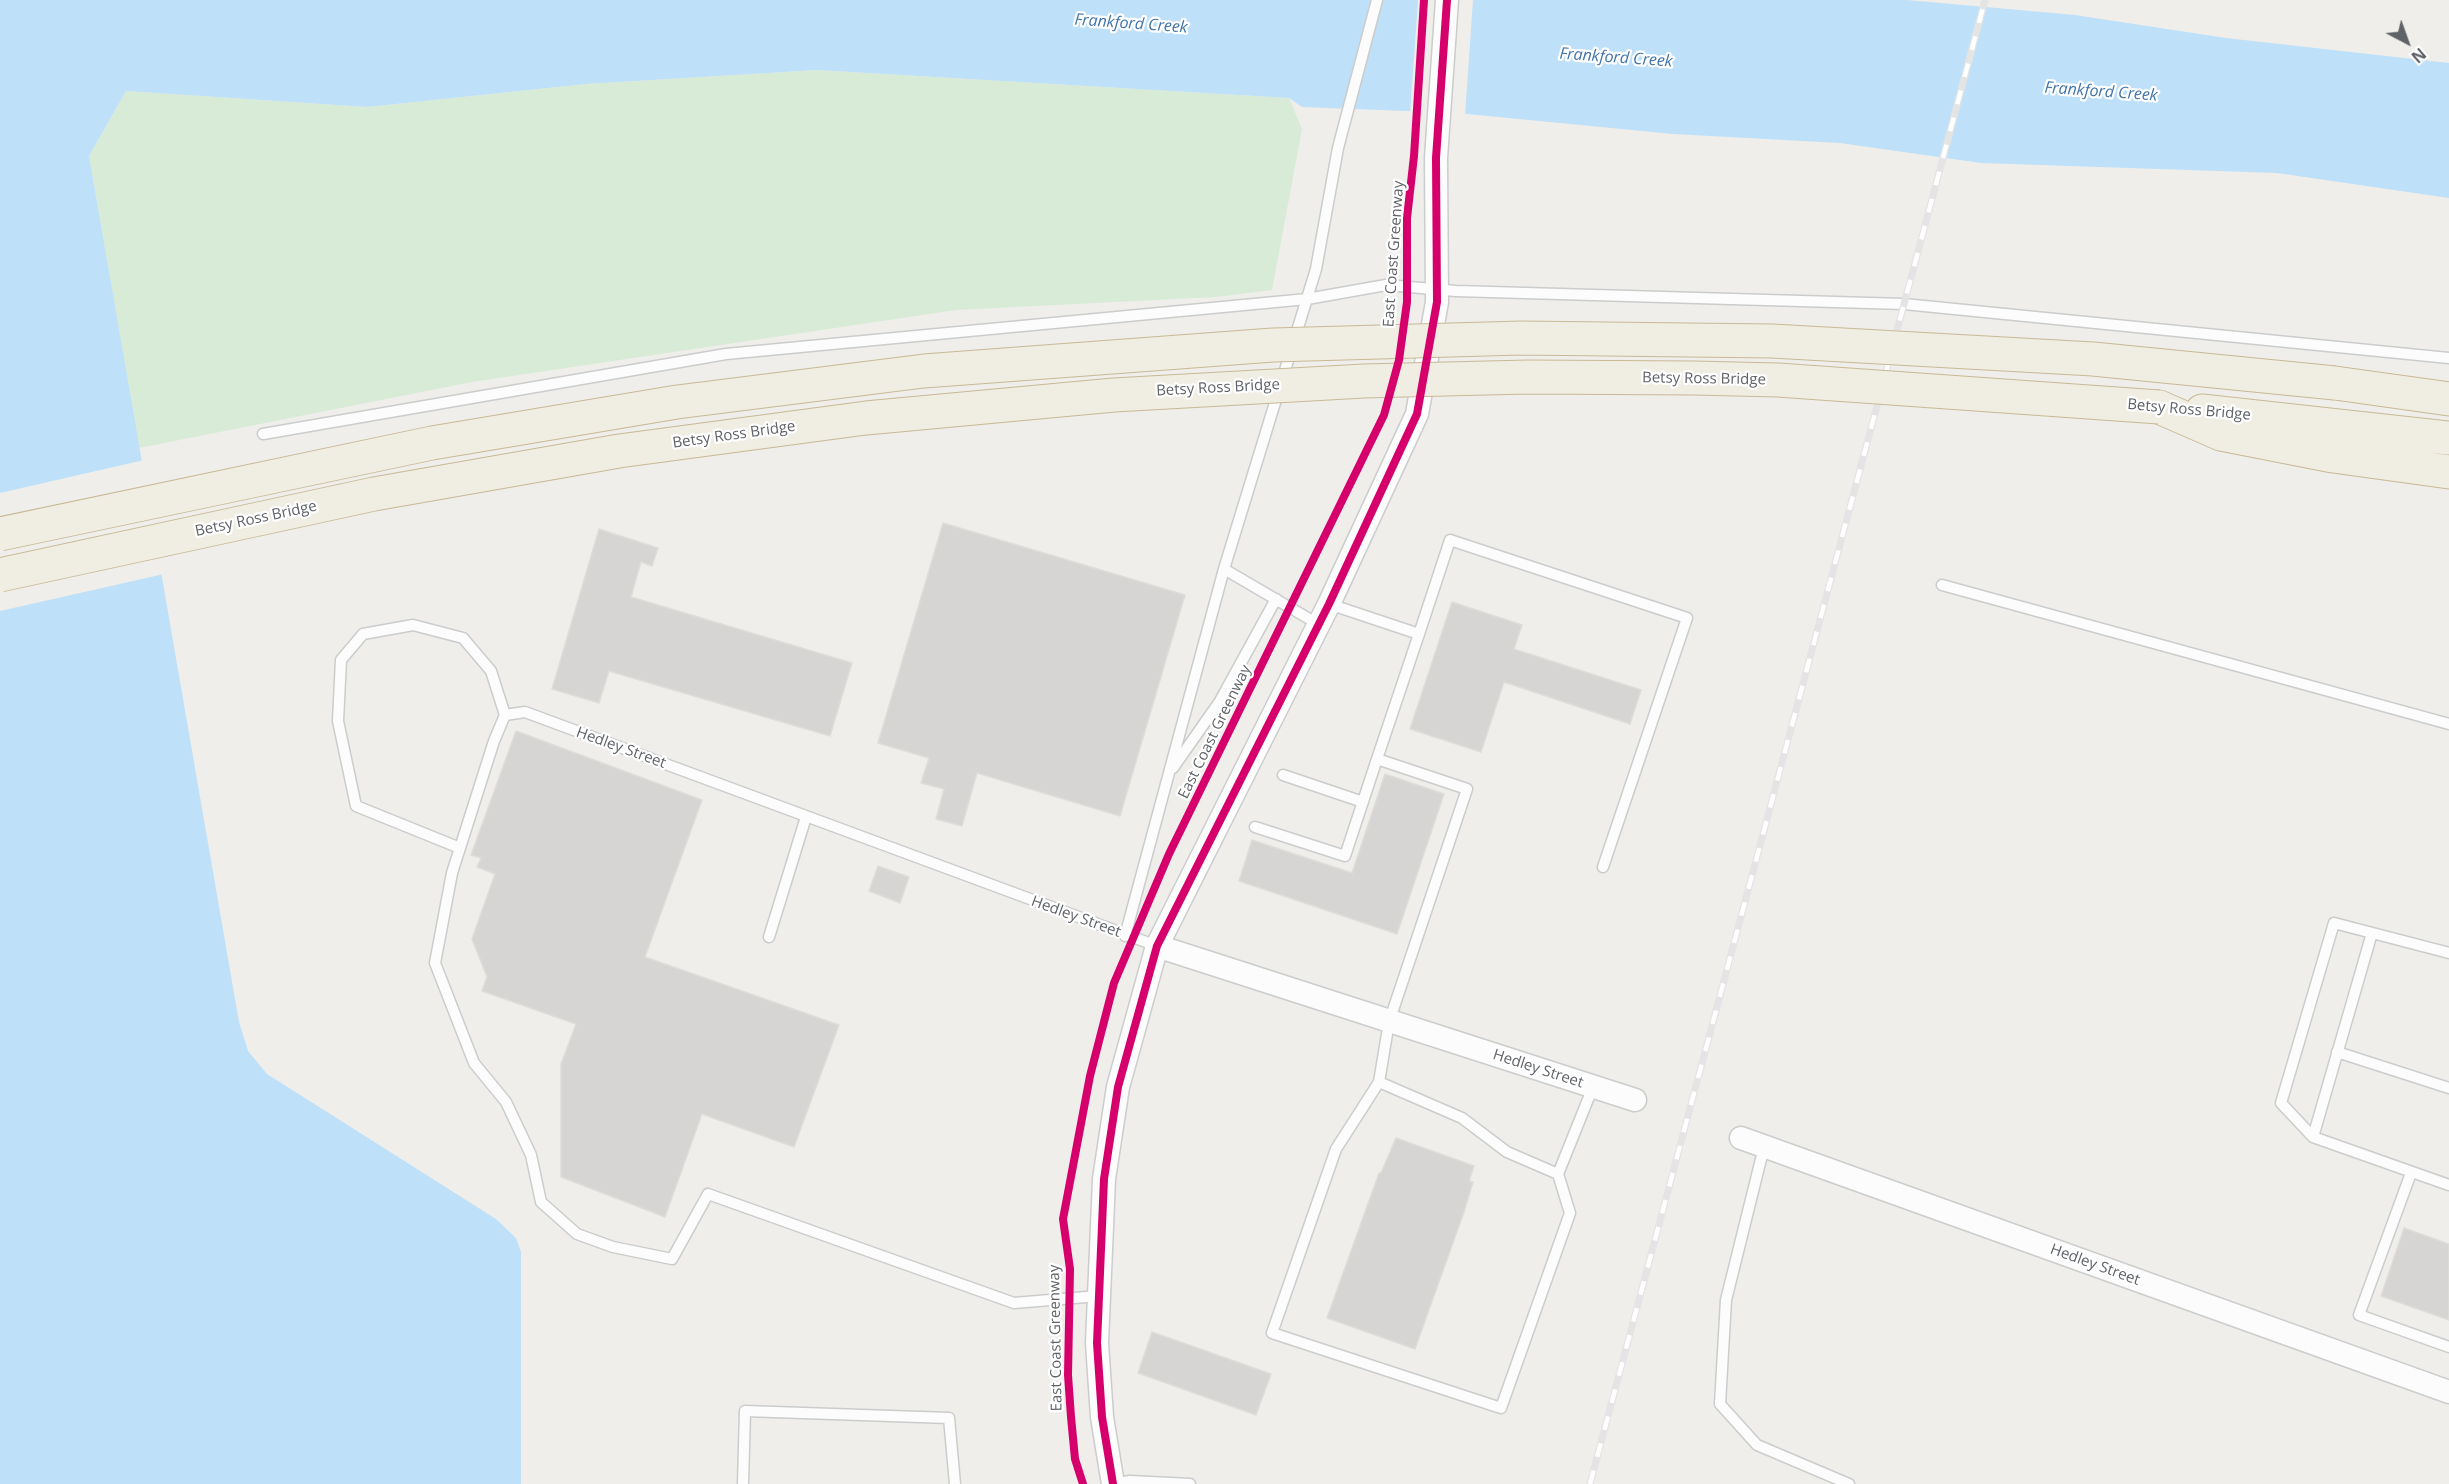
<!DOCTYPE html>
<html>
<head>
<meta charset="utf-8">
<style>
	body { margin:0 }
	#map { position:relative; width:2449px; height:1484px; overflow:hidden; background:#efeeea; font-family:"Open Sans",sans-serif }
	canvas { display:block }
	.north { position:absolute; left:2377px; top:12px; width:60px; height:60px; -webkit-text-stroke:4px #fff; paint-order:stroke; rotate:139deg; font-size:16px; font-weight:700; line-height:24px; text-align:center; color:#5f6368 }
	.north::after { content:''; display:block; margin:auto; width:21px; height:27px; background:#5f6368; clip-path:polygon(50% 0,100% 100%,50% 72%,0 100%) }
</style>
</head>
<body>
<div id="map">
<canvas width="2449" height="1484"></canvas>
<div class="north">N</div>
</div>
<script>
const c = document.querySelector('canvas').getContext('2d');
c.lineJoin = 'round';
function paint(path, color) {
  c.fillStyle = color;
  c.fill(path, 'evenodd');
}
function toPath(rows) {
  const path = new Path2D();
  for (const r of rows) {
    path.moveTo(r[0], r[1]);
    for (let i = 2; i < r.length; i += 2) path.lineTo(r[i], r[i + 1]);
  }
  return path;
}
function trace(path, color, width, dash) {
  c.strokeStyle = color;
  c.lineWidth = width;
  c.lineCap = dash ? 'butt' : 'round';
  c.setLineDash(dash || []);
  c.stroke(path);
}
function drawText(font, color, halo, rows, align = 'center') {
  c.font = font + ' "Open Sans",sans-serif';
  c.lineWidth = 4.5;
  c.setLineDash([]);
  c.textBaseline = 'middle';
  c.strokeStyle = halo;
  c.fillStyle = color;
  for (const [text, x, y, turn = 0] of rows) {
    c.save();
    c.translate(x, y);
    c.rotate((+turn || 0) * Math.PI / 180);
    c.textAlign = isNaN(turn) ? turn : align;
    if (halo) c.strokeText(text, 0, 0);
    c.fillText(text, 0, 0);
    c.restore();
  }
}
paint(toPath([
	[817,70,1289,98,1302,129,1272,290,1216,297,956,310,472,382,139,448,89,156,126,91,367,107,586,84]
]), '#d8ebd6');
paint(toPath([
	[0,0,1907,0,2075,15,2226,38,2449,63,2449,198,2277,173,1981,163,1840,143,1673,134,1457,113,1302,107,1289,98,817,70,586,84,367,107,126,91,89,156,239,1022,248,1051,267,1074,496,1219,516,1238,521,1252,521,1484,0,1484]
]), '#bfe0f9');
paint(toPath([
	[1418,0,1473,0,1465,116,1410,114],
	[144,460,164,574,0,611,0,493]
]), '#efeeea');
const building = toPath([
	[943,523,1185,595,1120,816,977,773,962,826,936,819,944,789,921,783,929,758,878,743,943,523],
	[599,529,658,548,652,566,641,562,631,597,852,663,830,736,609,671,599,703,552,689,599,529],
	[1452,602,1522,625,1514,649,1641,690,1630,724,1504,682,1481,752,1410,729,1452,602],
	[516,731,702,800,645,957,839,1025,794,1147,702,1114,665,1217,561,1177,561,1064,576,1024,482,991,487,977,472,939,495,874,477,867,481,858,471,855,516,731],
	[1385,774,1444,794,1397,934,1239,881,1252,840,1352,873,1385,774],
	[878,866,909,877,900,903,869,891,878,866],
	[1396,1138,1474,1166,1469,1181,1473,1182,1464,1212,1415,1349,1327,1318,1379,1173,1381,1173,1396,1138],
	[2404,1228,2449,1244,2449,1320,2381,1296,2404,1228],
	[1152,1332,1271,1374,1256,1415,1138,1373,1152,1332]
]);
paint(building, '#d6d5d3');
trace(building, '#deddd9', 1.5);
const lane = toPath([
	[263,434,726,354,1307,299,1386,285,1456,291,1904,304,2449,358],
	[1224,569,1318,624],
	[1942,585,2449,724],
	[1329,604,1419,634,1377,759],
	[1419,634,1450,540,1687,618,1603,867],
	[1173,768,1220,701,1276,599],
	[1283,775,1363,802],
	[1255,827,1345,856,1377,759,1467,789,1389,1022,1379,1082,1462,1118,1507,1152,1558,1174,1593,1087],
	[460,848,356,806,338,721,341,660,363,634,413,625,463,638,491,671,505,715],
	[1125,936,1224,569,1316,269,1338,148,1377,0],
	[769,937,806,817],
	[2449,953,2334,923,2281,1103,2313,1137,2449,1185],
	[2337,1052,2449,1088],
	[1379,1082,1336,1149,1272,1333,1501,1408,1570,1213,1558,1174],
	[2313,1137,2372,933],
	[1764,1147,1726,1300,1720,1404,1757,1445,1849,1484],
	[2411,1173,2359,1315,2449,1347],
	[1098,1296,1014,1303,708,1194,672,1259,613,1247,577,1234,541,1202,531,1155,506,1102,474,1063,435,963,452,873,494,741,505,715,525,712,1157,946],
	[743,1484,745,1411,949,1418,955,1484],
	[1111,1484,1130,1481,1190,1484]
]);
const street = toPath([
	[1157,946,1635,1100],
	[1741,1138,2449,1392],
	[1113,1484,1102,1417,1097,1343,1104,1179,1118,1087,1157,946,1329,604,1417,414,1437,302,1436,158,1447,0]
]);
const highway = toPath([
	[2335,383,2449,399],
	[2159,407,2221,434,2333,456,2449,472],
	[2202,411,2449,438]
]);
trace(lane, '#cbcccc', 13);
trace(street, '#cbcccc', 25);
trace(highway, '#c8b996', 35);
trace(lane, '#fdfcfc', 10);
trace(street, '#fdfcfc', 22);
trace(highway, '#f0ede3', 33);
const rail = toPath([
	[1590,1484,1985,0]
]);
trace(rail, '#e4e4e4', 7);
trace(rail, '#fff', 4.5, [14]);
const highwayBridge = toPath([
	[0,534,432,443,677,402,924,371,1273,345,1522,338,1772,341,2093,359,2335,383],
	[0,575,374,494,619,451,866,418,1114,395,1364,381,1528,377,1694,378,1778,380,2159,407]
]);
trace(highwayBridge, '#c8b996', 35, []);
trace(highwayBridge, '#f0ede3', 33);
trace(toPath([
	[1083,1484,1075,1459,1071,1417,1068,1375,1070,1269,1063,1219,1090,1076,1114,983,1169,854,1384,415,1399,360,1407,302,1407,218,1414,156,1424,0],
	[1113,1484,1102,1417,1097,1343,1104,1179,1118,1087,1157,946,1329,604,1417,414,1437,302,1436,158,1447,0]
]), '#d6006c', 8);
drawText('15px', '#5f6368', '#fff', [
	["East Coast Greenway",1394,254,-86],
	["Betsy Ross Bridge",1704,379,1],
	["Betsy Ross Bridge",1218,388,-3],
	["Betsy Ross Bridge",2189,410,5],
	["Betsy Ross Bridge",734,435,-8],
	["Betsy Ross Bridge",256,519,-12],
	["East Coast Greenway",1215,732,-64],
	["Hedley Street",621,748,20],
	["Hedley Street",1076,917,20],
	["Hedley Street",1538,1069,18],
	["Hedley Street",2095,1265,20],
	["East Coast Greenway",1056,1338,-91]
]);
drawText('italic 16px', '#4174aa', '#fff', [
	["Frankford Creek",1131,24,4],
	["Frankford Creek",1616,58,4],
	["Frankford Creek",2101,92,4]
]);
</script>
</body>
</html>
